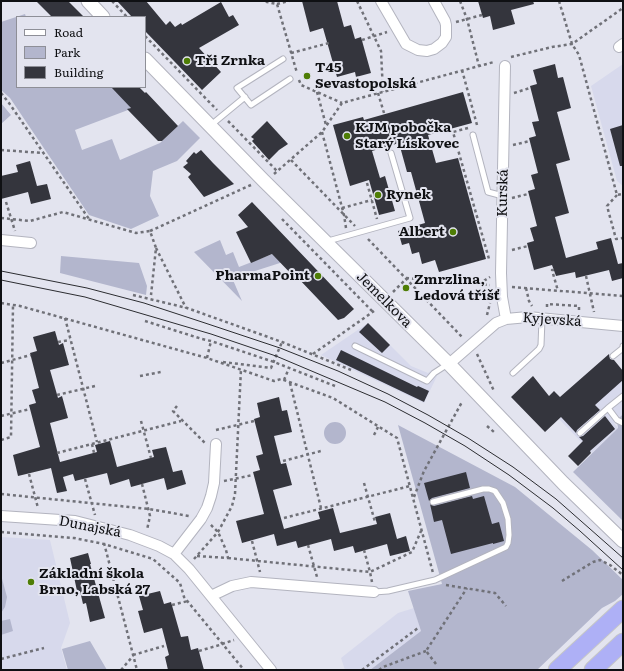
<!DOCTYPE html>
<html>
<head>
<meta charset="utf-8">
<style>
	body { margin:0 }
	#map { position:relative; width:624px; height:671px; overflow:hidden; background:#e3e4ef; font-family:Literata,serif }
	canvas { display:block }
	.frame { position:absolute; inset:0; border:2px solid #0f1013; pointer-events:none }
	.legend { position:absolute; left:16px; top:16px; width:130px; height:72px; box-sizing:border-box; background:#e3e4ef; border:1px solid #8e8f97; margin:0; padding:5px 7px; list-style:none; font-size:12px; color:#0f1013 }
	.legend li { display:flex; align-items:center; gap:8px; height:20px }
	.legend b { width:20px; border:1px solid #8e8f97 }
</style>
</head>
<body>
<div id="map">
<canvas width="624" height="671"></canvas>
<div class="frame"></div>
<ul class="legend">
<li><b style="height:5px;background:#fff"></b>Road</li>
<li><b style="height:11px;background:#b3b6cd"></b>Park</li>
<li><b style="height:11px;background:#34353d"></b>Building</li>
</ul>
</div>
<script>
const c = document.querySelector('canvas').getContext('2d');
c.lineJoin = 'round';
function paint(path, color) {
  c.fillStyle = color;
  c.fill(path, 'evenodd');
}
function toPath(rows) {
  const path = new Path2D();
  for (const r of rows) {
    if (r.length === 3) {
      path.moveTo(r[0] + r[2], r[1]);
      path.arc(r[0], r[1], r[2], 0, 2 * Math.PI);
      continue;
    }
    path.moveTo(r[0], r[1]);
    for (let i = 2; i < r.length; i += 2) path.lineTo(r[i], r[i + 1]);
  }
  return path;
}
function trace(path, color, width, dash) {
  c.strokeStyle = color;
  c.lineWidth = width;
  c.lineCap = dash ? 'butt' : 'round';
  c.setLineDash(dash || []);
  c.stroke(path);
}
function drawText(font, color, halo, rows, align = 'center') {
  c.font = font + ' Literata,serif';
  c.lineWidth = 4;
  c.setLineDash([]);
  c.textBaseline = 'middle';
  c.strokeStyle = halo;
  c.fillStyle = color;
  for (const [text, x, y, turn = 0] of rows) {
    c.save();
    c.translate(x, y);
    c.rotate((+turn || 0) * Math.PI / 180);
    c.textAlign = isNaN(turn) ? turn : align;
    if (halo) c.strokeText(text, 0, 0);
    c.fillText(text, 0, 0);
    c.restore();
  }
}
paint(toPath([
	[623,64,623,186,617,181,591,86],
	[368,323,411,366,428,373,432,370,437,376,424,403,321,355],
	[618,366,623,371,623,414,614,423,618,428,592,453,559,419],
	[1,537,50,540,70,623,61,648,67,670,1,670],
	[414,608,421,631,370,670,345,670,341,658,398,613]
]), '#d7d9ec');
paint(toPath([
	[25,14,26,17,17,17,17,87,111,87,132,106,128,110,75,130,82,150,112,139,120,160,160,143,183,121,200,138,177,161,153,171,150,196,159,216,131,229,89,215,10,98,1,90,1,22],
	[1,103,11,115,1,124],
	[220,240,226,255,233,252,239,267,275,253,283,262,255,271,233,280,242,301,194,252],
	[61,256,139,263,147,286,146,295,60,273],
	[623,414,623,521,573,472,618,428,617,420],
	[335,433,11],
	[398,425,515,487,592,550,623,580,623,594,615,601,602,608,537,670,370,670,421,631,408,591,442,584],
	[1,575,7,597,5,607,1,613],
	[10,619,13,631,1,635,1,621],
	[90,641,107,670,68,670,62,649]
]), '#b3b6cd');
paint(toPath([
	[36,1,68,1,84,17,52,17],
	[117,1,146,1,166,25,170,21,175,27,181,23,182,25,221,2,229,17,233,15,239,25,199,48,221,72,202,90,145,31,145,17,132,17],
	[302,1,337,1,344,27,351,25,355,39,361,37,371,73,356,77,355,72,337,77,323,28,310,32],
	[478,1,533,1,534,4,511,10,515,24,493,30,490,16,483,18],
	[555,64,558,78,563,77,571,108,557,112,570,160,556,164,569,213,555,217,566,258,598,249,596,242,611,238,618,264,623,263,623,278,612,281,609,270,576,278,575,272,556,276,552,265,534,270,527,243,534,241,530,228,537,226,528,191,535,189,531,175,538,173,529,138,536,136,532,122,539,121,530,86,537,84,533,70],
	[111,87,139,87,145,93,146,92,178,126,162,141,158,141,127,109,131,108],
	[463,92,472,123,428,135,436,163,458,158,486,259,439,272,435,260,422,264,419,252,412,254,409,243,402,245,398,231,425,223,411,172,407,172,399,143,372,151,380,178,385,176,395,211,379,215,369,180,350,186,333,125,363,117,364,120],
	[267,121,288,144,279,150,269,160,252,141,254,139,251,137],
	[623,125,623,166,620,166,610,129],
	[201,150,213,163,234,184,204,197,188,177,191,174,183,167,188,163,186,161,194,152,196,154],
	[30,161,37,186,47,184,51,199,31,204,28,192,1,199,1,176,18,172,16,165],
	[252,202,354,309,344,318,338,320,298,278,296,279,272,254,251,263,236,232,248,227,238,215],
	[368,323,390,345,382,353,359,332],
	[55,331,59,345,63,343,69,365,50,370,58,398,62,396,68,418,50,423,60,462,97,452,95,445,110,441,117,467,154,457,152,450,166,447,173,472,182,470,186,484,167,490,164,478,131,487,129,479,110,485,107,473,75,481,73,474,63,477,67,491,57,493,51,468,18,476,13,455,40,447,29,405,36,403,32,390,39,388,30,353,37,351,33,337],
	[341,350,417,387,418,386,429,391,424,402,336,360],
	[609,354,610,359,614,360,623,371,623,380,595,405,600,410,577,430,576,433,561,417,545,432,511,397,533,376,549,396,554,391,560,397],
	[279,397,282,411,287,410,292,432,274,436,281,464,286,463,292,485,273,490,284,529,320,519,318,512,333,508,340,533,377,524,375,517,390,513,397,539,406,536,410,551,390,556,387,544,355,553,353,546,334,551,331,539,298,548,296,541,277,546,274,534,242,543,236,521,264,514,253,472,260,470,256,456,263,454,254,419,260,417,257,403],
	[605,416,615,429,590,451,591,453,578,466,568,456,583,441,579,437,583,436],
	[466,472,470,488,432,498,429,501,424,483],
	[472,496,473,499,484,496,492,524,499,522,504,541,493,544,493,543,451,554,442,520,434,522,430,504,434,506],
	[88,553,91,564,90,564,105,618,90,622,86,603,83,604,80,591,77,591,70,558],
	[160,591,164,604,171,602,181,637,188,636,191,650,198,648,204,670,168,670,165,657,169,655,162,628,144,633,138,611,143,610,139,596]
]), '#34353d');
const service = toPath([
	[283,59,237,88,251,105,290,79],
	[211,125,245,97],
	[473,135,488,192,503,196],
	[328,241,410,218,391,153],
	[355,346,427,381,434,373,448,364],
	[613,356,623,348,623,346],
	[513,373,539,349,541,345,542,319],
	[608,408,623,396],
	[580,433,608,408,617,420,623,423],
	[374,592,388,591,435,580,506,547,508,543,509,535,508,519,503,503,495,491,489,489,483,489,433,502]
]);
const minor = toPath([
	[381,1,406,44,418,50,427,51,434,49,442,43,446,37,446,25,445,21,434,1],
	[619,47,623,44],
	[505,66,501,273,502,297,506,319],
	[1,240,31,243],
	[449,364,496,323,506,319,528,317,623,326],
	[1,516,75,521,130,535,159,546,174,554,189,569,271,670],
	[174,554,201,519,207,508,211,496,214,483,216,444],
	[211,596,232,586,251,582,374,592]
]);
const tertiary = toPath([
	[88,1,103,17],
	[145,59,263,180,449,364,563,483,623,541]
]);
const trunk = toPath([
	[557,670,623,609],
	[593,670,623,642]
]);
trace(service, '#b3b4bf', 7);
trace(minor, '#b3b4bf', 12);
trace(tertiary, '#b3b4bf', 15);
trace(trunk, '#c5c6c6', 19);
trace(toPath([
	[112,1,127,17],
	[266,1,267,2,277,4,297,73],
	[357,1,381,51,383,92],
	[460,1,467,19,479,66],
	[559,1,572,44,579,55,617,195,623,194],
	[277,4,289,1],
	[456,22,482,15],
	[145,36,217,110],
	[362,40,387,32],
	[291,53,329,43],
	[511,57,552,47,572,44,623,8],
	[462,70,477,125,475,126],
	[299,80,301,85,342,103],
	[317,92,326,125],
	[1,93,9,103,89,219],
	[378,93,384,113],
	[514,93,530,88],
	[228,121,278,172],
	[468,128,453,132,489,259],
	[322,132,344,215,346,228],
	[513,145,530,141],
	[1,150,43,153],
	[291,160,355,226],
	[274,174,322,132,342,103,494,62],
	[367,183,377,219],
	[617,195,607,206,616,239,623,238],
	[512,198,528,194],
	[6,202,15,231],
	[342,208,372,200],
	[1,218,30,221,63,212,136,233,150,231,156,248,151,295],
	[282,219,373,312],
	[150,231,251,185],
	[368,239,463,338],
	[156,248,186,308],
	[512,250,528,246],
	[554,270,552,270,558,291],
	[586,276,594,312],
	[406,278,490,285],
	[479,284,490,277],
	[512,287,623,296],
	[526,288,529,301,532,306],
	[393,292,406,279],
	[133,295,187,308,282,342,351,370],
	[1,303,20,306,207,358,274,381,281,379,333,398,397,438,433,573],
	[547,307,547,304,579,306,579,310,580,310],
	[487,315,490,303],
	[65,318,97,442],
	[145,321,202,339,211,341,274,362,335,386],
	[58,342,70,340],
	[313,354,374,311],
	[477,354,494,391],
	[207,358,211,341],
	[223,362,271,368,282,342],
	[1,363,31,355],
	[140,376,161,372],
	[284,380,289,368],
	[290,383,321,508],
	[57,395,95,386],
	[177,406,173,411,206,444],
	[1,416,30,409],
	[141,421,151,458],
	[487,426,494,432],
	[216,430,254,421],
	[374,435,378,427],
	[1,440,11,437,13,305],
	[92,444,94,453],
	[57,453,181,421],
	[283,461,321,451],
	[29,474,38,508],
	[85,479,95,515],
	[224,481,253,475],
	[364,483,375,522],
	[142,484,150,516,147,530],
	[1,494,149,509,189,516],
	[414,497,424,471,462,402],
	[284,518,410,486],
	[1,532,74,538,104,544,153,559,180,583,184,597,244,670],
	[252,541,260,572],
	[104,543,137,670],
	[308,545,317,577],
	[364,550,370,572,412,552,421,531],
	[197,556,228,558,226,550,218,532,210,524],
	[228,558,370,572,372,582],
	[194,559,218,532,232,506,235,494,241,369],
	[562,581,593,562,600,560,610,565,623,575],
	[446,585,495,593,506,606],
	[172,605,188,601],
	[222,644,234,640],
	[199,651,223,644],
	[133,655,164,646],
	[1,659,44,648],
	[436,664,426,651,467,588],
	[121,670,133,656],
	[362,670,418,628],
	[379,670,383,667,426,651]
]), '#707178', 2.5, [3, 3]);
trace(service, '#fff', 5);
trace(minor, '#fff', 10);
trace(tertiary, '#fff', 13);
trace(trunk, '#aeb0f6', 17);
trace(toPath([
	[1,271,87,288,144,303,205,323,280,348,338,371,388,394,428,415,468,438,513,467,556,499,623,558],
	[1,280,85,297,211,334,276,356,385,402,425,423,465,446,509,475,553,508,580,531,623,570]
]), '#2b2c30', 1);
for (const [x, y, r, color] of [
	[187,61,4,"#4e7d05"],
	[307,76,4,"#4e7d05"],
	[347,136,4,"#4e7d05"],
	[378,195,4,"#4e7d05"],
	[453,232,4,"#4e7d05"],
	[318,276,4,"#4e7d05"],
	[406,288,4,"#4e7d05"],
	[31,582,4,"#4e7d05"]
]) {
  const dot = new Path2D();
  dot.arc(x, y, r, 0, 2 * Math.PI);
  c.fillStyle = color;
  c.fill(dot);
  trace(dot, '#e3e4ef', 1.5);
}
drawText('bold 14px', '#0f1013', '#e3e4ef', [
	["Tři Zrnka",195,61],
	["T45",315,68],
	["Sevastopolská",315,84],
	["KJM pobočka",355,128],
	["Starý Lískovec",355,144],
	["Rynek",386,195],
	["Albert",445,232,"right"],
	["PharmaPoint",310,276,"right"],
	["Zmrzlina,",414,280],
	["Ledová tříšť",414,296],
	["Základní škola",39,574],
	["Brno, Labská 27",39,590]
], 'left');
drawText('14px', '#0f1013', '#e3e4ef', [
	["Kurská",503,193,-89],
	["Jemelkova",384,300,45],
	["Kyjevská",552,320,4],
	["Dunajská",90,527,11]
]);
</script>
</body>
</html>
